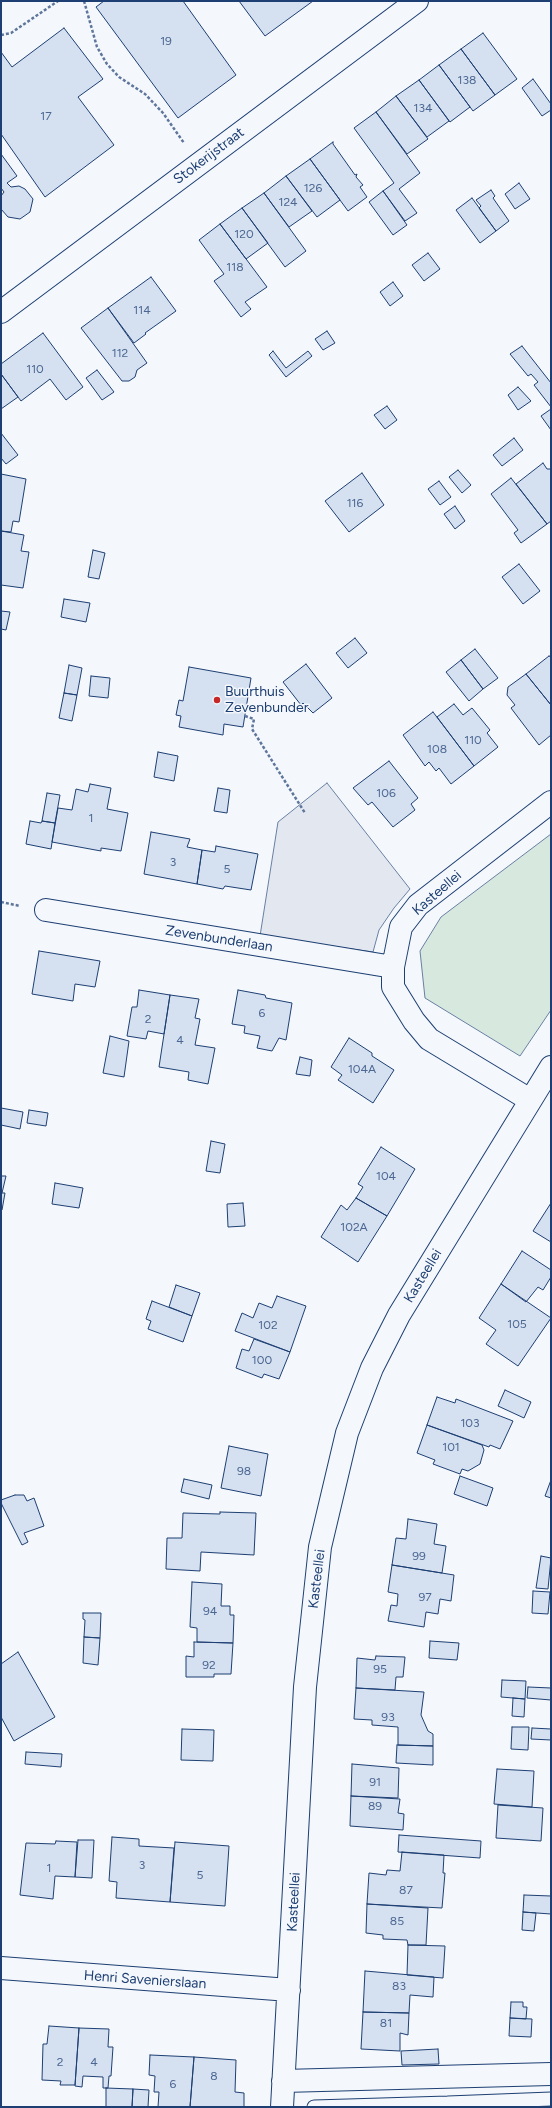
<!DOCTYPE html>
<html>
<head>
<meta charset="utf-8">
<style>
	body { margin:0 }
	#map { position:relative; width:552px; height:2108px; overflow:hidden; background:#f4f7fb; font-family:Figtree,sans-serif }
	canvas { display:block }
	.frame { position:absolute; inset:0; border:2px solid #1d3f73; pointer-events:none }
</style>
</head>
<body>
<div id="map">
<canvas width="552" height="2108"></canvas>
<div class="frame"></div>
</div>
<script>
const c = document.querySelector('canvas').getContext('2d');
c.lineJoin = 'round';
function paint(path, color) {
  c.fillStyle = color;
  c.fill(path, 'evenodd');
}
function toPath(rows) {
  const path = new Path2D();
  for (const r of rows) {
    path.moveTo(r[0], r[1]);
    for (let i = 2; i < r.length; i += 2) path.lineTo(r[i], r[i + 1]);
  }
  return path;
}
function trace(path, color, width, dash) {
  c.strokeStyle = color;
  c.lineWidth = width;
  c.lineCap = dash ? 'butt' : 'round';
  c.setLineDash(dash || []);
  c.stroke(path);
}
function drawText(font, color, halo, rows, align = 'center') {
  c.font = font + ' Figtree,sans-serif';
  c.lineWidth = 3;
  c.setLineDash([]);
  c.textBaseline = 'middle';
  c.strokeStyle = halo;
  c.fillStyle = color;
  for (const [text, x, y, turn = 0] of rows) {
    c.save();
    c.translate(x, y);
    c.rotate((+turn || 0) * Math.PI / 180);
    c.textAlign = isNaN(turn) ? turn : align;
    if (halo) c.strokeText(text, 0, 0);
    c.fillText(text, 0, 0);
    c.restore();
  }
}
const green = toPath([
	[551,834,551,1010,520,1056,425,998,420,951,441,917,551,834]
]);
paint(green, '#d7e8df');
trace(green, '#687fa3', 1);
const parking = toPath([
	[327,783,410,889,394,908,379,930,373,952,260,936,278,822,327,783]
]);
paint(parking, '#e3e8f0');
trace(parking, '#687fa3', 1);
const building = toPath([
	[104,1,183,1,236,75,178,118,96,7,104,1],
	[239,1,313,1,265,36,239,1],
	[64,28,103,79,78,97,114,145,45,197,1,134,1,52,12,67,64,28],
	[483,33,517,79,495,95,461,49,483,33],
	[461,49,495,95,473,111,439,65,461,49],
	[439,65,470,107,450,122,419,80,439,65],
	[533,79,551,104,551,110,542,116,522,88,533,79],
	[419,80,449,121,427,137,396,96,419,80],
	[396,96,428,139,407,154,376,112,396,96],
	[376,112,420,173,399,189,417,213,405,221,383,191,394,183,354,128,376,112],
	[333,142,333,144,355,175,357,174,356,177,363,185,360,187,367,197,348,211,310,159,333,142],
	[1,154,17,176,7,183,11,187,19,186,25,189,33,199,30,212,20,219,8,217,1,209,1,196,4,192,1,188,1,154],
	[310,159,340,200,317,217,286,176,310,159],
	[286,176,312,211,289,227,264,193,286,176],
	[519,183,530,199,515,209,505,194,519,183],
	[491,190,495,196,493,198,509,221,496,231,479,208,481,206,476,200,491,190],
	[383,191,407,225,393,235,369,202,383,191],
	[264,193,306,251,285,267,242,208,264,193],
	[472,198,496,231,480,243,456,210,472,198],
	[242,208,268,243,246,259,220,224,242,208],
	[220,224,267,287,245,302,251,309,241,317,214,281,224,274,199,240,220,224],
	[428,253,440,269,424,281,412,265,428,253],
	[151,277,176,311,145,333,146,334,134,343,108,308,151,277],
	[393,282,403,296,390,306,380,292,393,282],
	[108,308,147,363,137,370,135,377,129,381,122,381,81,328,108,308],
	[327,331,335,343,323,350,315,339,327,331],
	[43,333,83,387,66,400,50,379,21,401,1,374,1,364,43,333],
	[522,346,551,383,551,407,534,385,538,382,531,374,528,376,510,354,522,346],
	[273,351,286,368,308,351,312,356,286,377,269,355,273,351],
	[97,370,114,392,102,400,86,378,97,370],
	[1,374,18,397,1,409,1,374],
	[518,387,531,401,518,410,508,395,518,387],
	[387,406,397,420,385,429,374,415,387,406],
	[551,409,551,430,541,416,551,409],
	[1,433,18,455,6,464,1,458,1,433],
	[514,438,523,450,502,466,493,455,514,438],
	[543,463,547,469,551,469,551,521,547,524,516,484,543,463],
	[458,470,471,485,462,493,449,477,458,470],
	[362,473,384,505,349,532,325,501,362,473],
	[1,474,26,479,19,522,13,521,11,532,1,531,1,474],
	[511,478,547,524,521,543,514,533,518,530,491,494,511,478],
	[439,481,451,497,440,505,428,489,439,481],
	[455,506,465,521,455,529,444,514,455,506],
	[1,531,24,535,21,551,29,552,23,588,1,585,1,531],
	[93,550,105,553,99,579,88,577,93,550],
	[519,564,540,591,523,604,502,577,519,564],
	[64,599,90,603,86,622,61,617,64,599],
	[1,611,10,612,6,630,1,629,1,611],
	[355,638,367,653,348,668,336,653,355,638],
	[475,649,498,678,483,689,461,660,475,649],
	[549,656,551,657,551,705,526,674,549,656],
	[461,660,483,689,469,701,446,672,461,660],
	[306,664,332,698,313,713,303,703,301,705,283,682,306,664],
	[69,665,82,668,77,695,64,693,69,665],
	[189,667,251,678,243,727,224,724,223,735,179,727,181,716,176,715,179,700,183,701,189,667],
	[526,674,551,705,551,735,539,745,511,708,515,705,507,695,508,687,526,674],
	[91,676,110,678,108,698,89,696,91,676],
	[64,693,77,695,72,721,59,718,64,693],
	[454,704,463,715,472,708,490,730,487,733,498,747,474,766,437,717,454,704],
	[433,712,474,766,451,784,439,768,436,771,429,762,425,766,403,735,433,712],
	[158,752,178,756,174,781,154,777,158,752],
	[389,761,418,798,411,804,415,810,393,827,372,802,368,805,353,788,389,761],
	[90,784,111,788,107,809,128,813,121,851,101,848,101,851,52,842,58,808,72,810,76,789,88,792,90,784],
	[218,788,230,790,227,813,214,811,218,788],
	[47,793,60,795,55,823,42,821,47,793],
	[30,821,41,823,42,821,55,823,51,849,26,844,30,821],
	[151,832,190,839,187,847,202,850,197,884,144,874,151,832],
	[216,846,258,854,251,890,225,886,223,889,197,884,202,850,215,852,216,846],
	[39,951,100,961,95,987,75,984,73,1001,32,994,39,951],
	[139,990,170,995,164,1034,148,1031,146,1039,127,1036,132,1007,137,1007,139,990],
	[238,990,265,995,266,998,292,1003,286,1040,279,1038,272,1051,257,1048,260,1036,244,1033,245,1026,232,1024,238,990],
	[170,995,199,999,195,1018,200,1019,195,1045,215,1048,208,1084,188,1080,189,1072,159,1067,170,995],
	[110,1036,129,1041,124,1077,103,1073,110,1036],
	[349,1038,372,1053,372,1056,394,1070,373,1103,338,1080,342,1075,331,1067,349,1038],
	[300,1057,312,1060,310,1076,296,1074,300,1057],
	[1,1108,23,1112,20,1129,1,1125,1,1108],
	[29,1110,48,1113,46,1126,27,1123,29,1110],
	[211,1141,225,1144,220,1173,206,1171,211,1141],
	[381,1147,415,1169,387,1216,356,1198,363,1187,358,1184,381,1147],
	[1,1176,6,1176,2,1193,1,1193,1,1176],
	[55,1183,83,1188,79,1208,52,1204,55,1183],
	[1,1193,5,1193,2,1210,1,1209,1,1193],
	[356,1198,387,1216,358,1262,321,1237,341,1205,347,1210,356,1198],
	[243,1203,245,1226,228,1227,227,1204,243,1203],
	[551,1203,551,1242,533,1231,551,1203],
	[522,1251,551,1270,551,1277,543,1290,538,1287,526,1302,501,1284,522,1251],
	[501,1284,551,1318,518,1366,486,1344,496,1330,479,1318,501,1284],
	[176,1285,200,1293,192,1316,169,1307,176,1285],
	[277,1296,306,1306,290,1352,235,1331,242,1313,253,1318,259,1303,272,1308,277,1296],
	[152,1301,192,1316,183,1342,148,1329,151,1321,146,1319,152,1301],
	[254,1339,290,1352,279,1379,264,1374,262,1378,236,1368,242,1349,249,1351,254,1339],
	[505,1390,531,1402,524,1418,498,1406,505,1390],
	[437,1397,455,1403,456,1399,513,1421,500,1449,490,1445,489,1447,427,1425,437,1397],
	[427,1425,482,1445,484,1450,480,1464,468,1471,462,1469,460,1474,433,1464,435,1460,417,1453,427,1425],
	[229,1446,268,1454,261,1496,221,1488,229,1446],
	[460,1476,493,1488,487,1506,454,1494,460,1476],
	[184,1479,212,1485,209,1499,181,1492,184,1479],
	[551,1480,551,1498,545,1496,551,1480],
	[15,1495,24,1495,27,1501,34,1498,44,1526,24,1533,28,1542,22,1545,1,1503,1,1500,15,1495],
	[220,1512,256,1513,254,1555,201,1552,200,1571,166,1569,167,1538,182,1538,183,1513,220,1514,220,1512],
	[408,1519,437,1524,434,1544,446,1546,442,1573,392,1565,396,1538,406,1539,408,1519],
	[541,1556,551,1558,548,1589,536,1588,541,1556],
	[392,1565,454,1575,451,1601,440,1599,438,1614,426,1612,424,1627,388,1621,391,1605,397,1606,398,1594,388,1592,392,1565],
	[192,1582,222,1584,221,1606,230,1606,230,1615,234,1615,233,1643,197,1642,197,1628,190,1627,192,1582],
	[533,1591,550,1592,548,1614,532,1613,533,1591],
	[83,1613,101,1613,100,1638,84,1637,85,1620,83,1619,83,1613],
	[84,1637,100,1638,98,1665,83,1663,84,1637],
	[430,1641,459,1643,457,1660,429,1658,430,1641],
	[194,1642,233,1643,231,1674,214,1674,214,1677,186,1677,186,1656,194,1657,194,1642],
	[18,1652,55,1717,14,1741,1,1717,1,1664,18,1652],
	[376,1656,405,1657,403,1677,396,1677,395,1690,356,1688,357,1658,375,1660,376,1656],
	[502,1680,526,1681,525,1699,501,1697,502,1680],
	[528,1687,551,1688,551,1700,527,1698,528,1687],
	[356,1688,424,1692,421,1715,428,1731,433,1734,433,1746,398,1745,398,1727,372,1725,372,1720,354,1719,356,1688],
	[513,1698,525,1699,524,1717,512,1716,513,1698],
	[512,1727,529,1727,528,1750,511,1749,512,1727],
	[532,1728,551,1729,551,1740,531,1739,532,1728],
	[182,1729,214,1730,213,1761,181,1760,182,1729],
	[397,1745,433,1746,433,1765,396,1763,397,1745],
	[26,1752,62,1754,61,1767,25,1764,26,1752],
	[352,1764,399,1768,398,1798,351,1796,352,1764],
	[497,1769,534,1771,532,1807,494,1804,497,1769],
	[351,1796,400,1799,398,1813,404,1814,403,1830,350,1826,351,1796],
	[498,1805,543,1808,541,1841,496,1838,498,1805],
	[399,1835,481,1841,480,1858,398,1852,399,1835],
	[112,1837,139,1839,139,1846,174,1848,170,1902,116,1898,117,1882,109,1881,112,1837],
	[78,1840,94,1840,92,1878,75,1877,78,1840],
	[56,1841,77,1842,75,1877,55,1876,53,1899,20,1895,26,1843,55,1844,56,1841],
	[175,1842,229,1846,225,1906,170,1902,175,1842],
	[402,1852,444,1855,443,1873,445,1873,442,1908,367,1904,369,1873,386,1875,387,1870,400,1871,402,1852],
	[524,1895,551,1896,551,1914,523,1912,524,1895],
	[367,1904,428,1908,426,1945,408,1945,407,1940,383,1939,383,1935,366,1933,367,1904],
	[523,1912,536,1913,534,1931,522,1930,523,1912],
	[408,1945,445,1946,443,1978,407,1975,408,1945],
	[365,1971,434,1977,433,1997,410,1995,409,2013,363,2012,365,1971],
	[511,2002,523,2002,523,2007,527,2007,526,2019,510,2018,511,2002],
	[363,2012,409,2013,408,2035,400,2033,400,2051,361,2049,363,2012],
	[510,2018,532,2019,531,2037,509,2036,510,2018],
	[49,2026,79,2028,75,2085,60,2085,61,2081,42,2080,43,2044,47,2044,49,2026],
	[79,2028,109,2029,108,2047,113,2047,111,2076,109,2076,108,2088,103,2088,103,2077,83,2076,82,2087,75,2086,79,2028],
	[438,2049,439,2064,402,2065,401,2051,438,2049],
	[150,2055,194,2057,190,2107,158,2107,159,2092,154,2092,155,2076,149,2075,150,2055],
	[194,2057,236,2060,235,2092,244,2093,244,2107,190,2107,194,2057],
	[106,2088,133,2089,132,2107,106,2107,106,2088],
	[133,2089,149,2090,148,2107,132,2107,133,2089]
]);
paint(building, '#d5e0f0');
trace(building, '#1d3f73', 1);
const lane = toPath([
	[448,2103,551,2099],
	[314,2107,448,2103,448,2107]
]);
const street = toPath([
	[46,910,393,967],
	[530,1100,429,1039,414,1021,393,987,393,967,401,927,418,905,551,802],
	[1,1968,289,1990],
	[283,2081,551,2074],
	[282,2107,305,1687,320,1547,347,1433,372,1368,399,1315,551,1067]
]);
const secondary = toPath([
	[1,312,417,1]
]);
trace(lane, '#1d3f73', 15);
trace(street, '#1d3f73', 24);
trace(secondary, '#1d3f73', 24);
trace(toPath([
	[84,1,97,47,107,64,119,77,145,94,163,113,184,143],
	[1,35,11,33,58,1],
	[245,716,254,719,252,729,305,813],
	[1,902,20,906]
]), '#5e769c', 2.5, [3, 2]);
trace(lane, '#f4f7fb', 13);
trace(street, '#f4f7fb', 22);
trace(secondary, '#f4f7fb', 22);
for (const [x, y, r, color] of [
	[217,700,4,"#c62828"]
]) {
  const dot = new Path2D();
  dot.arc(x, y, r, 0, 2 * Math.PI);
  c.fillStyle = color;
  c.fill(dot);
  trace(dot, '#f4f7fb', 1.5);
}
drawText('12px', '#4b6792', null, [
	["19",166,41],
	["138",467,80],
	["134",423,108],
	["17",46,116],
	["126",313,188],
	["124",288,202],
	["120",244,234],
	["118",235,267],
	["114",142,310],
	["112",120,353],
	["110",35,369],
	["116",355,503],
	["110",473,740],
	["108",437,749],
	["106",386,793],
	["1",91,818],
	["3",173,862],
	["5",227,869],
	["6",262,1013],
	["2",148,1019],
	["4",180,1040],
	["104A",362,1069],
	["104",386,1176],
	["102A",354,1227],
	["105",517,1324],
	["102",268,1325],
	["100",262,1360],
	["103",470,1423],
	["101",451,1447],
	["98",244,1471],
	["99",419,1556],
	["97",425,1597],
	["94",210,1611],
	["92",209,1665],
	["95",380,1669],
	["93",388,1717],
	["91",375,1782],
	["89",375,1806],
	["3",142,1865],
	["1",49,1868],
	["5",200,1875],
	["87",406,1890],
	["85",397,1921],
	["83",399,1986],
	["81",386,2023],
	["2",60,2062],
	["4",94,2062],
	["8",214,2076],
	["6",173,2084]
]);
drawText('14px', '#1d3f73', '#f4f7fb', [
	["Stokerijstraat",209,156,-37],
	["Kasteellei",437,893,-41],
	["Zevenbunderlaan",219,939,9],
	["Kasteellei",423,1276,-59],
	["Kasteellei",317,1579,-83],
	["Kasteellei",294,1902,-87],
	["Henri Savenierslaan",145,1980,4]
]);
drawText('14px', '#1d3f73', '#f4f7fb', [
	["Buurthuis",225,692],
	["Zevenbunder",225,708]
], 'left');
</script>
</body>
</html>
